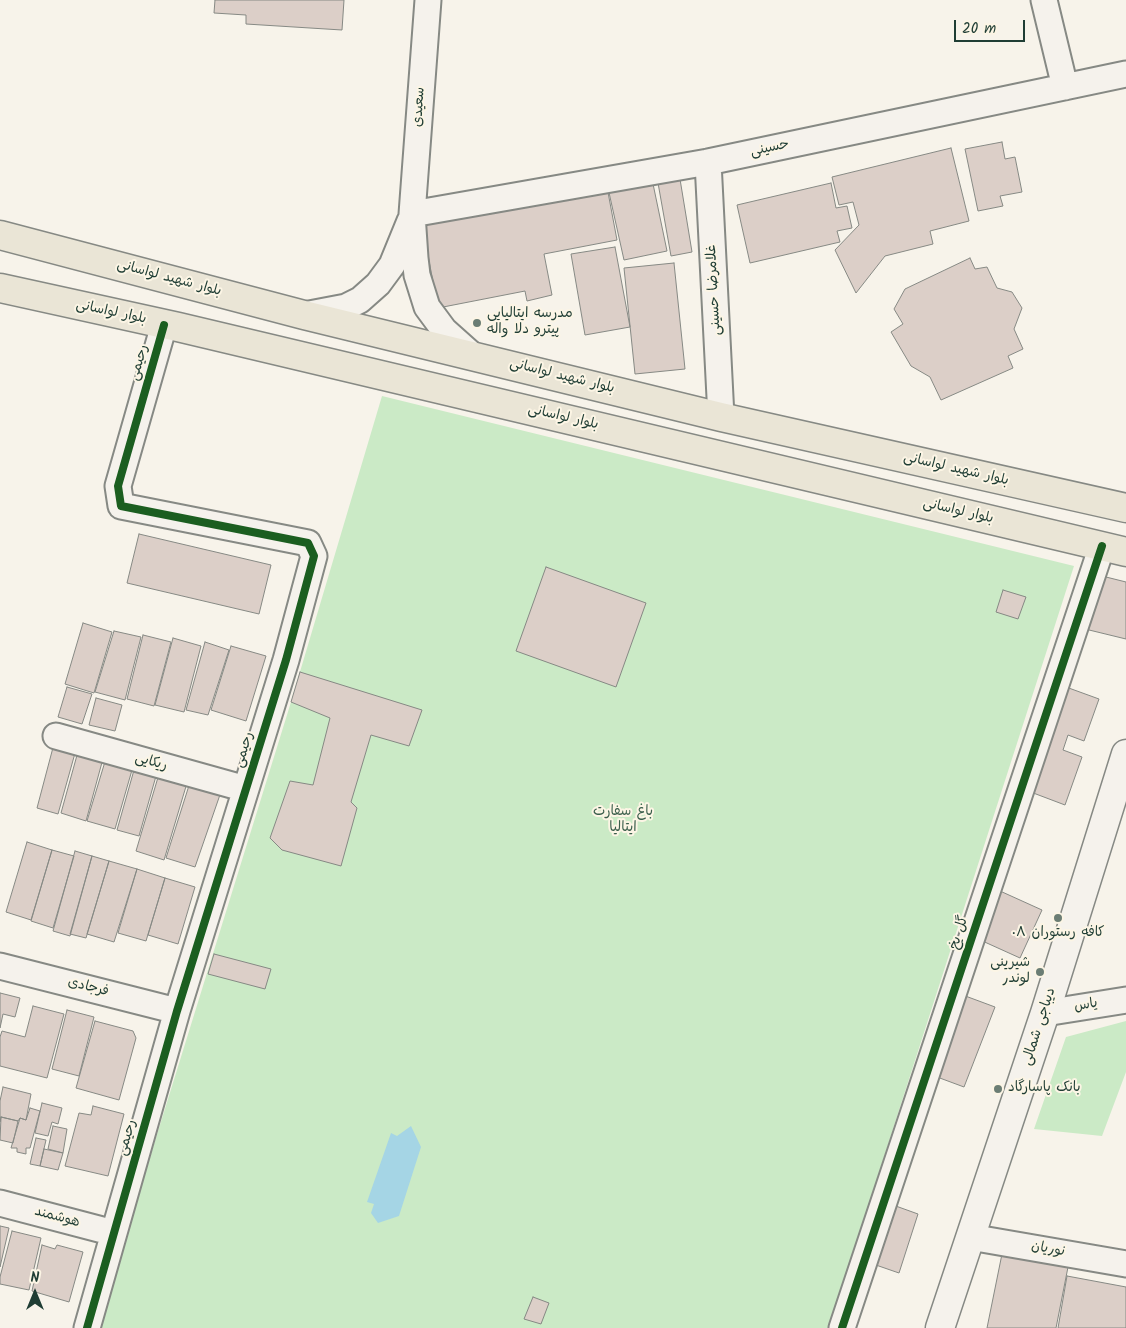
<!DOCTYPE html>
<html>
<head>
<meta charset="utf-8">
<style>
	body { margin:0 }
	#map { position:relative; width:1126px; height:1328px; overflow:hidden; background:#f7f3ea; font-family:Kalam,sans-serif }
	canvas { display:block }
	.north { position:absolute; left:10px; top:1268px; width:50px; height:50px; -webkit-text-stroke:4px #fcf5e5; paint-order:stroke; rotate:0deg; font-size:14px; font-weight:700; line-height:20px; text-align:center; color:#1f3d34 }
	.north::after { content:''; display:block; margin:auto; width:18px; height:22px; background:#1f3d34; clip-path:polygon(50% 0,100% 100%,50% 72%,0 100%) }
	.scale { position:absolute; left:954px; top:20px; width:71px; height:22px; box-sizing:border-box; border:2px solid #1f3d34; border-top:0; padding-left:6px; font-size:15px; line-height:18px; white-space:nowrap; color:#1f3d34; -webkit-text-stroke:4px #fcf5e5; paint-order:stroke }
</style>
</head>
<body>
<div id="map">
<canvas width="1126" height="1328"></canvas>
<div class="north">N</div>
<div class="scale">20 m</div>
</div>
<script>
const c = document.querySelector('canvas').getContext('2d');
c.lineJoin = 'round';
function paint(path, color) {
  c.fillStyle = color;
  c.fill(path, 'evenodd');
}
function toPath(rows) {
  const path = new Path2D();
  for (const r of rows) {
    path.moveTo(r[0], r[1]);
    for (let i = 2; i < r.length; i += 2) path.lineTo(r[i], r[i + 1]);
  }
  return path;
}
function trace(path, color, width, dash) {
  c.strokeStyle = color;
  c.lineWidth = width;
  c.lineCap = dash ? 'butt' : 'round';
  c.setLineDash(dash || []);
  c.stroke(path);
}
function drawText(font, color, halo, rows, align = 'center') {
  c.font = font + ' Kalam,"Playpen Sans Arabic",sans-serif';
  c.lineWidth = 4;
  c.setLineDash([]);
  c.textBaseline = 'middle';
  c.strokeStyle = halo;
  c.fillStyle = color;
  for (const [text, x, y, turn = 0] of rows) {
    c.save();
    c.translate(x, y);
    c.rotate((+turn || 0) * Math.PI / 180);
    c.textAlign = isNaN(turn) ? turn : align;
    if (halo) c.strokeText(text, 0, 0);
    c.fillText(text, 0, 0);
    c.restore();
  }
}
paint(toPath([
	[382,396,1074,566,829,1328,97,1328,291,702],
	[1126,1021,1126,1072,1102,1136,1034,1129,1066,1037]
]), '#cbeac6');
paint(toPath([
	[411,1126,421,1147,399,1216,378,1223,371,1213,374,1204,367,1202,391,1133,397,1136]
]), '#a5d5e5');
const building = toPath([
	[215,0,344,0,342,30,246,24,246,15,214,13,215,0],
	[1002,142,1005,159,1015,157,1022,192,1000,196,1003,206,978,211,965,149,1002,142],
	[951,148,969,221,930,231,933,244,885,256,856,293,835,250,859,225,853,202,839,205,832,177,951,148],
	[652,179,667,251,624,260,608,188,652,179],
	[680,179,692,252,671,256,658,183,680,179],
	[831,183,836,208,847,206,852,228,837,231,840,242,750,263,737,205,831,183],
	[607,187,617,240,544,254,552,295,527,301,525,291,438,308,422,224,607,187],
	[615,247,630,327,585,335,571,254,615,247],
	[970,258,975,269,987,267,997,288,1012,292,1022,308,1014,329,1023,349,1008,356,1013,368,941,400,930,377,911,366,891,332,903,324,894,309,905,289,970,258],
	[674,263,685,369,635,374,624,268,674,263],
	[139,534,271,565,259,614,127,583,139,534],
	[546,567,646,603,616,687,516,651,546,567],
	[1098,575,1126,582,1126,639,1085,629,1098,575],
	[1003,590,1026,597,1018,619,996,612,1003,590],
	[83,623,112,632,94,693,65,684,83,623],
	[114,631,141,637,125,700,95,692,114,631],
	[143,635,171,642,154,706,127,699,143,635],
	[173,638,201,646,184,712,155,705,173,638],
	[205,642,229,650,208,715,186,710,205,642],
	[231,646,266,656,246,721,211,710,231,646],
	[300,672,422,710,409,746,371,735,351,802,357,808,341,866,282,850,270,838,290,781,313,785,330,718,291,702,300,672],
	[67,687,92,694,82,724,58,717,67,687],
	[1066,687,1099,699,1084,741,1068,735,1063,750,1082,757,1065,805,1028,791,1066,687],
	[96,698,122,705,115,731,89,725,96,698],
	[55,740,77,746,58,814,37,808,55,740],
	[79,748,104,755,86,821,61,813,79,748],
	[107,755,134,763,115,829,87,821,107,755],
	[136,763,158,769,139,836,117,830,136,763],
	[159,774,187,783,164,860,136,851,159,774],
	[192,776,223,786,195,867,166,858,192,776],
	[27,842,52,850,31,920,6,912,27,842],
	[52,850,74,856,53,928,31,921,52,850],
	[75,851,92,856,70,936,53,931,75,851],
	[92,856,109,861,86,938,70,934,92,856],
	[109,861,137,869,114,942,87,934,109,861],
	[137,869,165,878,146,941,118,933,137,869],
	[165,878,195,887,178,944,148,935,165,878],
	[1000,891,1042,910,1020,958,978,939,1000,891],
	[214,954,271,969,265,989,208,974,214,954],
	[0,993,20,998,15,1017,3,1014,0,1028,0,993],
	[960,994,995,1007,964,1087,929,1074,960,994],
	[33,1006,64,1014,47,1078,0,1066,0,1037,2,1031,25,1037,33,1006],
	[67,1010,94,1017,79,1076,52,1069,67,1010],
	[95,1021,133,1031,136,1038,119,1100,76,1088,95,1021],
	[3,1087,31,1094,26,1120,20,1118,18,1121,1,1117,0,1122,0,1101,3,1087],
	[42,1103,62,1108,58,1124,52,1122,48,1136,35,1133,42,1103],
	[93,1106,124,1114,108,1176,65,1166,79,1113,91,1115,93,1106],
	[30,1108,40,1111,30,1148,26,1148,26,1154,17,1152,17,1148,11,1148,20,1118,26,1120,30,1108],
	[1,1117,18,1121,13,1143,0,1140,1,1117],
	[53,1126,67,1129,63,1153,48,1149,53,1126],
	[36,1138,46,1140,40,1166,30,1164,36,1138],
	[44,1149,63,1153,58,1170,40,1166,44,1149],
	[893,1205,918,1214,899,1273,873,1264,893,1205],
	[0,1226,9,1228,0,1267,0,1226],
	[12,1231,41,1238,29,1290,0,1284,0,1277,12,1231],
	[42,1245,55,1249,57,1245,83,1252,69,1302,32,1291,42,1245],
	[1002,1254,1068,1267,1056,1328,987,1328,1002,1254],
	[1067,1276,1126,1287,1126,1328,1058,1328,1067,1276],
	[533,1297,549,1303,541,1324,524,1319,533,1297]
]);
paint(building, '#dccfc8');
trace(building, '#868984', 1);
const minor = toPath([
	[428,0,412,214,415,258,417,275,427,307,444,330,472,355],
	[1044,0,1065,87],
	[708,162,721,417],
	[412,214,708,162,1126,74],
	[304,315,346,307,360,300,378,284,392,265,410,221],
	[56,736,246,789],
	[0,966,177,1011],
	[1045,1013,1126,1000],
	[0,1203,114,1233],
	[970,1237,1126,1264],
	[87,1328,177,1011,286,660,314,556,308,543,121,506,118,486,164,325],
	[842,1328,1102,546]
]);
const secondary = toPath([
	[940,1328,1045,1013,1126,754]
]);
const primary = toPath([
	[0,235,304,315,721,417,1126,508],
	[0,288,178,327,1126,552]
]);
trace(minor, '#868984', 29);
trace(secondary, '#868984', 31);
trace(primary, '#868984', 31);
trace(minor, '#f5f2ec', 25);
trace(secondary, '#f5f2ec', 28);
trace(primary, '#eae5d6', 28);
trace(toPath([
	[87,1328,177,1011,286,660,314,556,308,543,121,506,118,486,164,325],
	[842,1328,1102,546]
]), '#1b5e20', 8);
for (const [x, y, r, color] of [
	[477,323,5,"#6b7d74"],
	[1058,918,5,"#6b7d74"],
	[1040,972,5,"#6b7d74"],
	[998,1089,5,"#6b7d74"]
]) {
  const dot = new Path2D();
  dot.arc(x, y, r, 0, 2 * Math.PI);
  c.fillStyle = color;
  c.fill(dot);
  trace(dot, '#fcf5e5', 2);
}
drawText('14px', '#1f3d34', '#fcf5e5', [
	["سعیدی",420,107,-86],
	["حسینی",770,149,-12],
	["بلوار شهید لواسانی",169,279,15],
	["غلامرضا حسینی",715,290,-93],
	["بلوار لواسانی",111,313,12],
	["رحیمی",140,363,-74],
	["بلوار شهید لواسانی",562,377,14],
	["بلوار لواسانی",563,418,13],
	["بلوار شهید لواسانی",956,470,13],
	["بلوار لواسانی",958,512,13],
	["رحیمی",245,750,-73],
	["ریکایی",151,763,16],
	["گل یخ",960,933,-72],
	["فرجادی",88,988,14],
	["یاس",1086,1006,-9],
	["دیباجی شمالی",1040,1027,-72],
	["رحیمی",128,1138,-74],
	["هوشمند",57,1218,15],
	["نوریان",1048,1250,10]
]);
drawText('14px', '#1f3d34', '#fcf5e5', [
	["مدرسه ایتالیایی",487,315],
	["پیترو دلا واله",487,331],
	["کافه رستوران ٠٨",1058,934,"center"],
	["شیرینی",1030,964,"right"],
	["لوندر",1030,980,"right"],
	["بانک پاسارگاد",1008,1089]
], 'left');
drawText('14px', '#3a5e4b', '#fcf5e5', [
	["باغ سفارت",623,813],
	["ایتالیا",623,829]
]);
</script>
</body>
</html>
